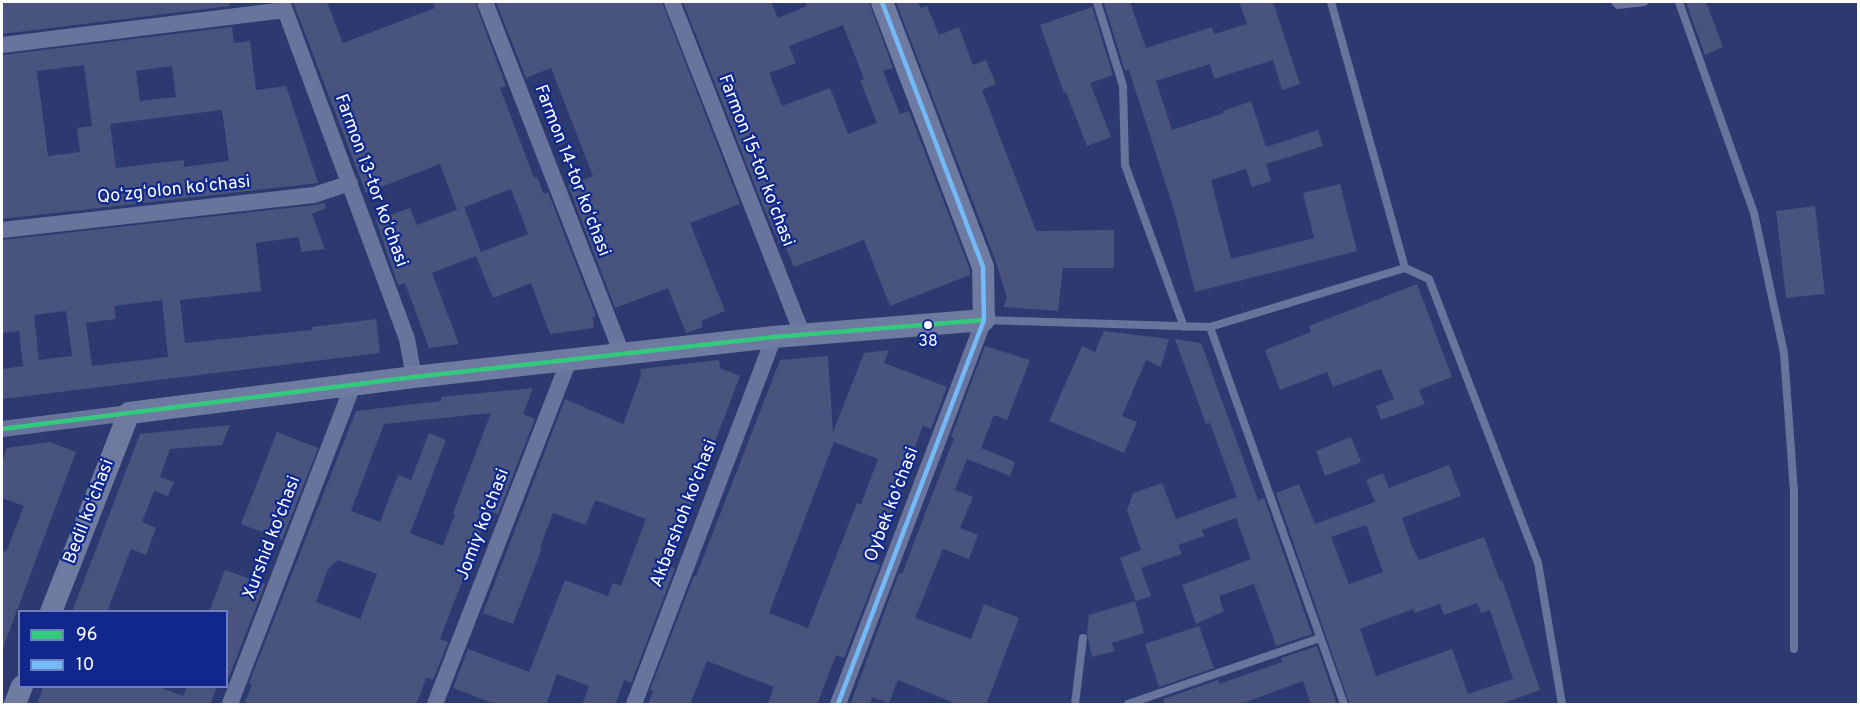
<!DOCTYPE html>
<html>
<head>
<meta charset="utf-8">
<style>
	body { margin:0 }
	#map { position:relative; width:1860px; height:706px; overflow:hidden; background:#2d3a70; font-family:Overpass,sans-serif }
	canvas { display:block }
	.frame { position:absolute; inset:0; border:3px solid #fff; pointer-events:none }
	.legend { position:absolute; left:18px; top:610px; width:210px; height:78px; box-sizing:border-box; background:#10288d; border:2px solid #707ebb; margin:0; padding:8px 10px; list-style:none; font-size:18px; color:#fff }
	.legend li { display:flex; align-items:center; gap:12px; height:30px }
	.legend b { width:30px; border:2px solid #707ebb }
</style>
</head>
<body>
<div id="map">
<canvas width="1860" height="706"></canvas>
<div class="frame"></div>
<ul class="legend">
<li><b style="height:8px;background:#33ca7d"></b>96</li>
<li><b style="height:8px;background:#73baf8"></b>10</li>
</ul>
</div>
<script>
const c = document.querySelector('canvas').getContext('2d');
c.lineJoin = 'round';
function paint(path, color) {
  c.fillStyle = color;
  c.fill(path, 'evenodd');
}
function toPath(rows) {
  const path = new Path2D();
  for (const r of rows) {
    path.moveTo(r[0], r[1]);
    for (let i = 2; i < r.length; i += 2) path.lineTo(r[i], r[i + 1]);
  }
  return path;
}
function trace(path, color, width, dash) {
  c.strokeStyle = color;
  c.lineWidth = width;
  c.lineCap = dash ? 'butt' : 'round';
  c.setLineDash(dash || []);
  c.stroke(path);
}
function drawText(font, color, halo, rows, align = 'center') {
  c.font = font + ' Overpass,sans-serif';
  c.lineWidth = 4.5;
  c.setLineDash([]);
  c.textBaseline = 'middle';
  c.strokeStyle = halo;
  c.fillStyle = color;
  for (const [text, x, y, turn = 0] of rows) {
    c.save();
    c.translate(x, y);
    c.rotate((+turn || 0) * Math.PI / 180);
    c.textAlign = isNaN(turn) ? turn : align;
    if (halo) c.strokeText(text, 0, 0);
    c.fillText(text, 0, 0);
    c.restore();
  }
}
paint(toPath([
	[2,2,229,2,230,6,2,34],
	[293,2,327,2,343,43,435,8,433,2,475,2,506,86,500,88,534,178,537,177,544,194,548,192,596,316,593,317,594,328,550,334,531,283,493,298,476,256,432,273,459,344,429,348,405,283,398,285,376,220,410,208,417,225,464,207,481,252,528,234,511,189,457,210,440,164,366,193],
	[496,2,662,2,740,204,690,223,725,311,701,321,703,327,686,333,668,288,615,308,568,185,593,176,551,68,526,78],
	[683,2,771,2,778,18,807,6,805,2,869,2,893,68,883,71,900,114,909,111,970,270,970,275,890,306,864,240,794,267,783,241,779,243,759,196],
	[843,25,864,79,860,80,877,123,848,134,830,88,782,106,769,73,796,63,789,46],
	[896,2,918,2,921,8,927,6,939,35,959,27,973,65,986,60,996,84,982,90,1036,231,1114,230,1114,268,1063,268,1058,311,1003,307,1007,298,996,262],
	[1109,2,1130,2,1146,48,1212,27,1214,34,1247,24,1239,2,1273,2,1300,84,1282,90,1273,60,1214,79,1210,64,1156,81,1172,130,1224,113,1223,111,1251,101,1266,147,1318,130,1323,146,1266,164,1271,181,1252,187,1246,169,1211,180,1231,259,1314,238,1303,193,1340,184,1357,251,1195,292,1174,210,1129,70,1125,71,1104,3],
	[1686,2,1706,2,1723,47,1705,55],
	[1092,7,1113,75,1090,83,1111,137,1087,146,1066,92,1064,93,1040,25],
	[232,27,234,43,250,41,256,90,286,86,318,183,2,219,2,55],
	[84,65,92,126,77,128,80,152,48,156,37,71],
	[172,66,176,97,140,101,136,71],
	[222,110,229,161,184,167,184,160,116,168,110,124],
	[324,203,326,208,312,214,325,249,301,252,299,237,256,243,261,291,180,300,185,343,312,330,312,327,376,319,380,353,2,399,2,369,23,366,19,331,2,333,2,240,315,205],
	[162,300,168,357,92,366,86,323,116,319,114,306],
	[66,311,72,356,39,360,34,315],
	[1815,206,1825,294,1786,298,1776,211],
	[1417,284,1452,377,1419,390,1425,404,1381,420,1376,406,1394,399,1381,369,1333,387,1327,372,1280,390,1265,350,1311,332,1309,326],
	[1104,331,1169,339,1161,367,1146,360,1122,416,1137,422,1124,453,1049,421,1082,346,1095,352],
	[1175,339,1201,343,1258,500,1264,498,1312,634,1276,646,1254,584,1219,596,1224,611,1196,624,1182,585,1251,559,1236,518,1202,530,1204,536,1178,545,1182,554,1141,568,1151,596,1136,601,1120,558,1141,550,1127,510,1133,493,1162,483,1176,519,1237,497,1210,423,1206,424],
	[985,346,1030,360,1007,420,994,415,981,448,1015,462,1010,476,967,459,955,490,973,497,960,528,978,535,969,559,943,549,915,618,971,639,984,604,1019,618,986,705,959,705,898,680,889,703,872,697,870,705,850,705,899,573,902,574,954,438,951,437],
	[889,350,884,363,947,387,931,429,923,426,903,478,905,479,872,562,880,565,844,658,836,655,817,705,767,705,774,687,707,661,690,705,648,705,653,691,650,690,694,576,696,576,780,360,828,356,833,432,864,353],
	[834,442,878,459,861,504,857,503,808,628,769,613],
	[719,360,720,368,740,376,668,566,675,568,631,683,624,680,615,705,582,705,589,686,557,674,546,705,498,705,453,688,468,649,529,672,565,580,608,596,613,583,621,586,646,519,595,500,586,525,553,513,540,547,542,548,513,624,483,613,565,399,623,424,641,376,640,369],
	[533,388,523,414,535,419,498,514,489,511,440,639,448,642,433,680,426,678,416,705,244,705,252,684,249,683,356,411,441,401,441,397],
	[491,413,453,513,455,514,443,546,410,533,446,440,429,433,411,480,398,475,380,522,351,511,384,424],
	[338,560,377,574,360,619,316,602,328,569],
	[230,425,222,445,170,449,160,477,174,482,168,496,154,491,142,522,156,528,146,555,131,549,107,612,72,612,140,434],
	[277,432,318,448,282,540,241,524],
	[1351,437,1361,462,1325,476,1316,451],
	[50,442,76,452,3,648,2,648,2,550,6,552,24,506,2,498,2,463,7,448],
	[1449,465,1461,496,1402,518,1413,549,1419,560,1484,537,1500,581,1502,580,1540,690,1498,705,1350,705,1276,493,1299,484,1315,524,1375,502,1366,480,1383,473,1389,488],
	[1366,525,1383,572,1349,584,1331,537],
	[1477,603,1481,613,1490,610,1513,679,1468,694,1452,649,1376,676,1360,629,1413,609,1415,613,1440,604,1444,615],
	[225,570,265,584,229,677,226,677,226,612,209,612],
	[1135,601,1144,633,1112,643,1115,651,1092,657,1087,633,1089,615],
	[1199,626,1214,668,1159,687,1145,644],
	[1317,646,1337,705,1311,705,1303,681,1238,705,1165,705,1163,699,1218,680,1219,684,1282,662,1281,658],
	[43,687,159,687,183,696,187,687,217,687,210,705,37,705]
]), '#48537e');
trace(toPath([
	[1097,2,1123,86,1125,165,1184,327],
	[1331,2,1405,268],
	[1615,2,1618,5,1644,2],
	[1679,2,1754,213,1784,353,1794,492,1794,649],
	[984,320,1210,327,1344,704],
	[1210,327,1405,268,1429,279,1538,563,1562,704],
	[1075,704,1083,638],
	[1128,704,1320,638]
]), '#69749d', 8);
trace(toPath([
	[282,2,407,339,414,377],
	[485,2,622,354],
	[672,2,803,336],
	[2,45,285,10],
	[2,230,314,195,350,183],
	[2,429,129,413],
	[230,704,353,385],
	[435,704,569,360],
	[634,704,774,337],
	[838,704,984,320]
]), '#69749d', 16);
trace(toPath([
	[51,612,129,413,414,377,774,337,984,320,983,267,882,2],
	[15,704,22,686]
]), '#6f7aa1', 22);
trace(toPath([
	[2,429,414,377,774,337,984,320]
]), '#33ca7d', 4.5);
trace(toPath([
	[838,704,984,320,983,267,882,2]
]), '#73baf8', 4.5);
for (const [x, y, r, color] of [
	[928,325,5,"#fff"]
]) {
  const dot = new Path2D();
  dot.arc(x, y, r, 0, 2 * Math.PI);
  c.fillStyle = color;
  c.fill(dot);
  trace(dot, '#10288d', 2);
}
drawText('16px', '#fff', '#10288d', [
	["38",928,343]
]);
drawText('18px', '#fff', '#10288d', [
	["Farmon 15-tor koʻchasi",755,161,69],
	["Farmon 14-tor koʻchasi",571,171,69],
	["Farmon 13-tor koʻchasi",370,181,70],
	["Qoʻzgʻolon koʻchasi",174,191,-6],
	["Oybek ko'chasi",893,505,-69],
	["Bedil koʻchasi",90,512,-69],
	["Akbarshoh ko'chasi",685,514,-69],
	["Jomiy ko'chasi",484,525,-69],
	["Xurshid ko'chasi",273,538,-69]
]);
</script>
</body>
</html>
